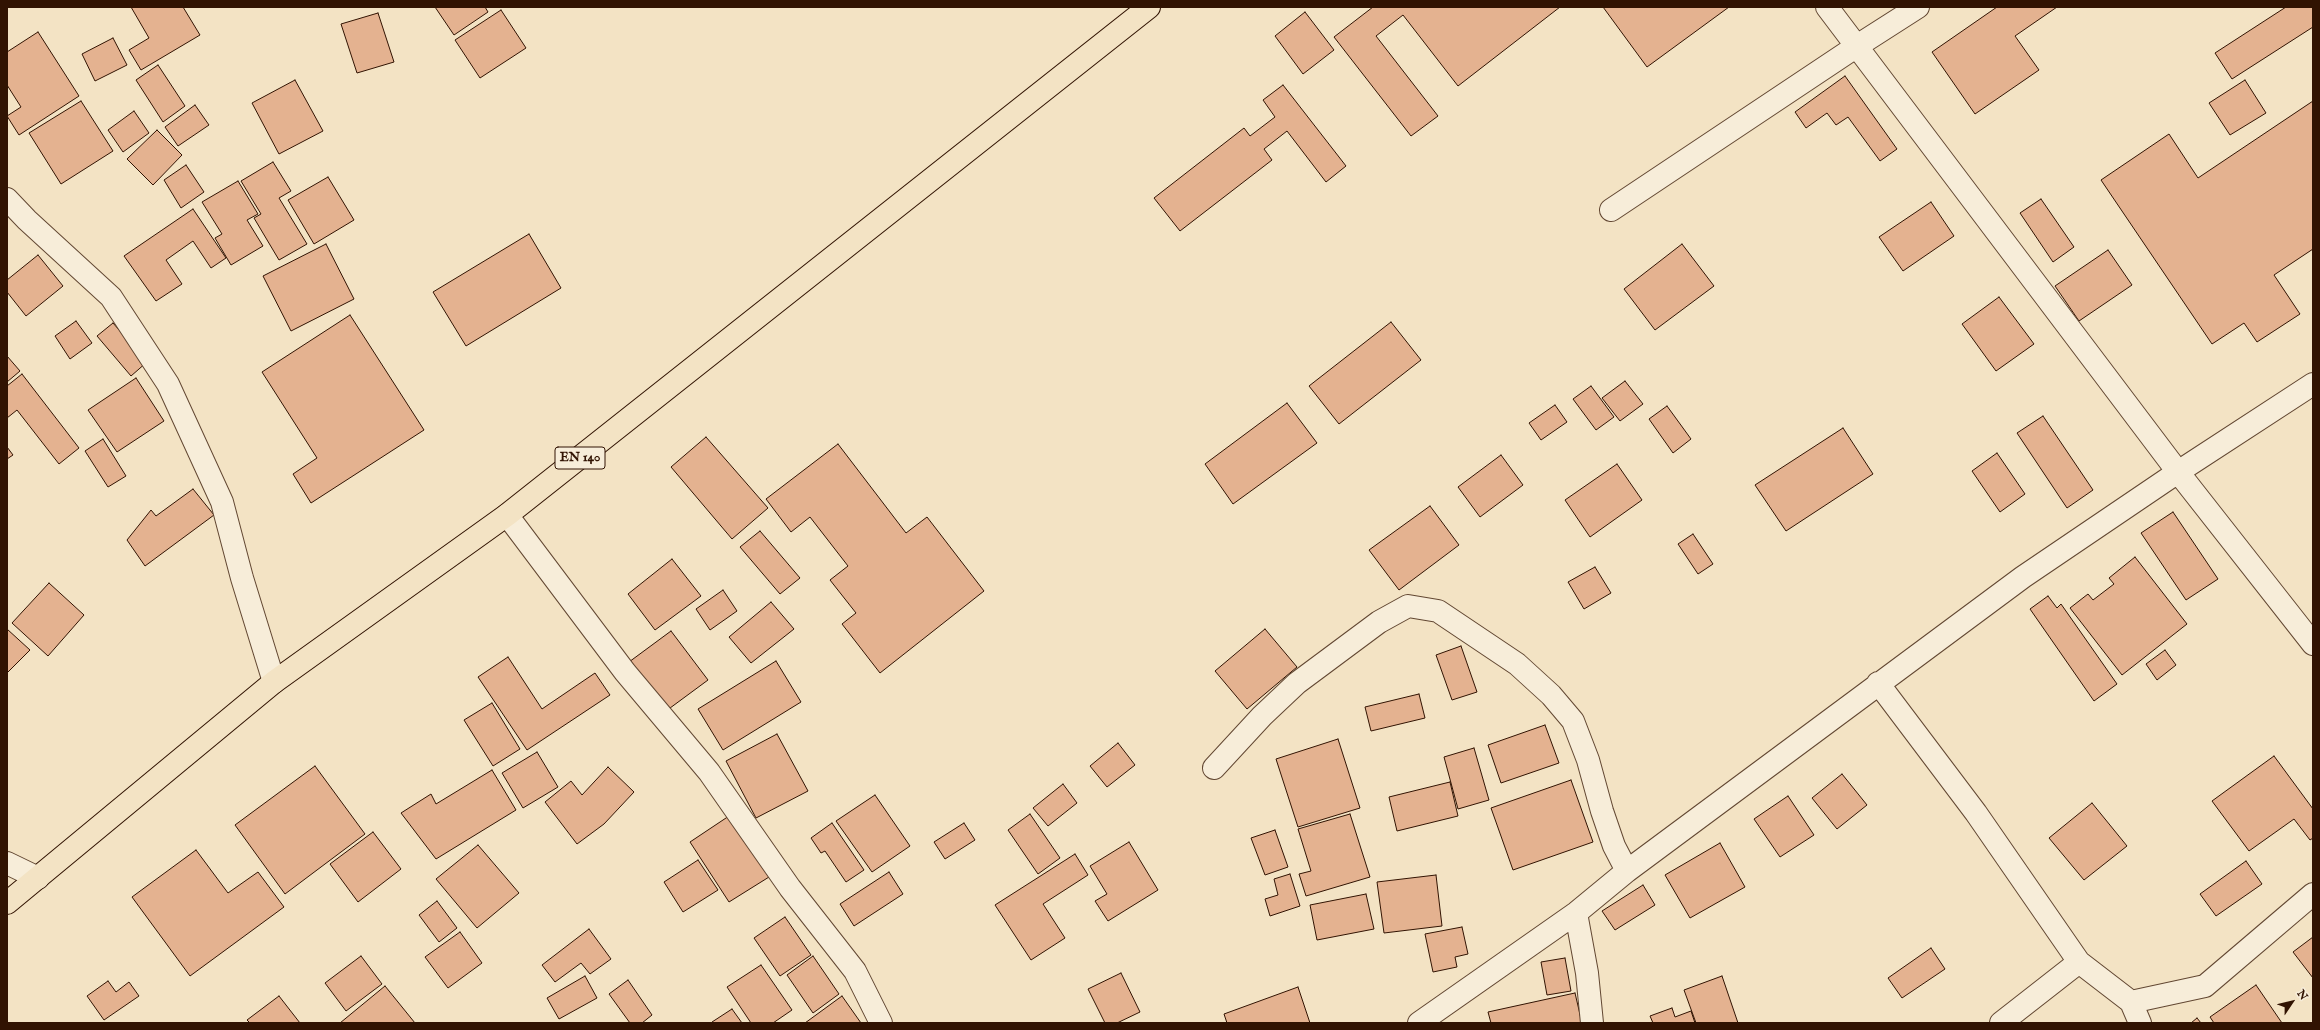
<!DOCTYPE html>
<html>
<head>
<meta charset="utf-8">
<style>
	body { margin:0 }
	#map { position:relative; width:2320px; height:1030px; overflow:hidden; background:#f3e3c4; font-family:"IM FELL English",serif }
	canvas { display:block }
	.frame { position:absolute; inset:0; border:8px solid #311302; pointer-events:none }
	.north { position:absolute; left:2272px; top:982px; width:40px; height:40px; -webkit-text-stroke:3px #f7edd9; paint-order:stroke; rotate:55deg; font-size:11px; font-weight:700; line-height:16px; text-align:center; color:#311302 }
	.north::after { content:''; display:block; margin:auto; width:14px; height:18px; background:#311302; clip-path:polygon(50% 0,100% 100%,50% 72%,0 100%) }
</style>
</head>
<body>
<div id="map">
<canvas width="2320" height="1030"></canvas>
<div class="frame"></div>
<div class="north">N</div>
</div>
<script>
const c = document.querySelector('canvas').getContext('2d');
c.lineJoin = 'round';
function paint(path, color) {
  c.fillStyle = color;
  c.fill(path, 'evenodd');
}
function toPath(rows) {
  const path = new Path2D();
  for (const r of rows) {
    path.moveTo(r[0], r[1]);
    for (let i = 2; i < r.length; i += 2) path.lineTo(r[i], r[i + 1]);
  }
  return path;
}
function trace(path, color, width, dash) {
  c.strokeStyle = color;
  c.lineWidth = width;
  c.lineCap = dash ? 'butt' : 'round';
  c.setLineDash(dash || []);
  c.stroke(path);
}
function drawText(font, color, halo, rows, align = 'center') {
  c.font = font + ' "IM FELL English",serif';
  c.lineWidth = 3;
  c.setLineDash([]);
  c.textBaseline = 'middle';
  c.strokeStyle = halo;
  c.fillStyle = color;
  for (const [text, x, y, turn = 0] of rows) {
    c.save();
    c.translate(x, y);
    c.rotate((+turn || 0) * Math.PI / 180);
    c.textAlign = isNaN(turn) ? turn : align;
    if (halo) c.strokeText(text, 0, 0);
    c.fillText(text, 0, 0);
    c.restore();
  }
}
const building = toPath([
	[131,7,183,7,200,35,141,70,129,50,149,38,131,7],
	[435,7,485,7,488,12,454,35,435,7],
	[1373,7,1560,7,1458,86,1403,15,1376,36,1438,116,1411,136,1334,37,1373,7],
	[1603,7,1729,7,1647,67,1603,7],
	[1997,7,2057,7,2015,36,2039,70,1975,114,1932,52,1997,7],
	[2286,7,2313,7,2313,27,2232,79,2215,53,2286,7],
	[501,10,526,48,480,78,455,40,501,10],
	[1305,12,1334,50,1303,74,1275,36,1305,12],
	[378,13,394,62,357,73,341,24,378,13],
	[38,32,79,96,19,135,7,116,21,107,7,85,7,52,38,32],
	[113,38,127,65,95,81,82,54,113,38],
	[158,65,185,106,163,122,136,80,158,65],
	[1845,76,1897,149,1880,161,1848,117,1836,125,1827,113,1806,128,1795,112,1845,76],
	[295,80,323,131,279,154,252,103,295,80],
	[2245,80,2266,113,2230,135,2209,103,2245,80],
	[1283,85,1346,166,1326,182,1287,131,1264,149,1272,160,1180,231,1154,198,1244,128,1250,136,1275,117,1263,100,1283,85],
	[81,101,113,151,61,184,29,133,81,101],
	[2313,101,2313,249,2274,275,2300,314,2257,342,2244,323,2212,344,2101,180,2169,134,2198,178,2313,101],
	[195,105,209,125,178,146,165,127,195,105],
	[134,111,149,133,123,152,108,130,134,111],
	[157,130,182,155,153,185,127,159,157,130],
	[273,162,291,191,279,198,307,244,279,260,254,218,261,214,241,181,273,162],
	[186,165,204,192,181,208,164,180,186,165],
	[328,177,354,220,314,244,288,200,328,177],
	[238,181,258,214,247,220,263,246,231,265,215,238,222,234,202,202,238,181],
	[2041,199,2074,247,2053,262,2020,213,2041,199],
	[1931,202,1954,236,1903,271,1879,237,1931,202],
	[193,209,226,258,211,268,193,241,166,260,182,284,156,301,124,256,193,209],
	[529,234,561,288,466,346,433,292,529,234],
	[326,244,354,299,291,331,263,276,326,244],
	[1682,244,1714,286,1655,330,1624,289,1682,244],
	[2108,250,2132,285,2079,321,2055,286,2108,250],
	[38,255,63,286,26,316,7,292,7,280,38,255],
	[1999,297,2034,344,1996,371,1962,324,1999,297],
	[350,315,424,430,311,503,293,474,317,458,262,372,350,315],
	[76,321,92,343,70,359,55,336,76,321],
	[1391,322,1421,360,1339,424,1309,386,1391,322],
	[113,323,147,362,131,376,97,336,113,323],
	[7,356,20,371,7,382,7,356],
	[22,374,79,448,59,464,17,410,7,418,7,386,22,374],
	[136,378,164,421,117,452,88,410,136,378],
	[1625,381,1643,404,1620,421,1602,398,1625,381],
	[1591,386,1614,417,1596,430,1573,399,1591,386],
	[1287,403,1317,443,1233,504,1205,464,1287,403],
	[1555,405,1567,422,1541,440,1529,423,1555,405],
	[1667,406,1691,439,1673,453,1649,419,1667,406],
	[2043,416,2093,490,2067,508,2017,433,2043,416],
	[1843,428,1873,474,1786,531,1755,485,1843,428],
	[706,437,768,508,732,539,671,467,706,437],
	[103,439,126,476,108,487,85,451,103,439],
	[838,444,906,533,927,517,984,591,880,673,842,624,856,613,830,580,848,566,810,517,791,532,766,499,838,444],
	[7,447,13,455,7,459,7,447],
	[1997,453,2025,494,2000,512,1972,471,1997,453],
	[1501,455,1523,485,1480,517,1458,487,1501,455],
	[1617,464,1642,500,1590,537,1565,500,1617,464],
	[193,489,214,515,145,566,127,540,151,510,156,516,193,489],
	[1430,506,1459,545,1399,590,1369,550,1430,506],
	[2173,512,2218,579,2186,600,2141,533,2173,512],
	[760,531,800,578,780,594,740,547,760,531],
	[1693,534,1713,564,1698,574,1678,544,1693,534],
	[2135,557,2187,624,2122,675,2070,608,2088,594,2093,600,2114,584,2109,578,2135,557],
	[672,559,701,596,655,630,628,594,672,559],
	[1595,567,1611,593,1584,609,1568,582,1595,567],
	[49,583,84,615,48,656,12,623,49,583],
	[723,590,737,611,710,630,696,609,723,590],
	[2048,596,2057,608,2061,604,2117,684,2094,701,2030,609,2048,596],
	[771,602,794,629,751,663,729,637,771,602],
	[7,629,30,650,7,673,7,629],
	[1265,629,1297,667,1247,709,1215,671,1265,629],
	[671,631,708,680,666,711,629,662,671,631],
	[1461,646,1477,692,1452,700,1436,655,1461,646],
	[2165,650,2176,665,2157,680,2146,664,2165,650],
	[508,657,542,709,595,673,610,695,527,750,478,677,508,657],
	[776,661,801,702,723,750,698,709,776,661],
	[1419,694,1425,718,1371,731,1365,707,1419,694],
	[492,703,520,749,493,766,464,720,492,703],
	[1545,725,1559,763,1501,783,1488,745,1545,725],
	[777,734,808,791,756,818,726,761,777,734],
	[1338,739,1360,808,1298,827,1276,759,1338,739],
	[1118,743,1135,765,1107,787,1090,766,1118,743],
	[1474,748,1489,800,1458,809,1444,757,1474,748],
	[537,752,558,787,523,808,502,773,537,752],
	[2274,756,2313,809,2313,838,2310,840,2294,819,2249,851,2212,801,2274,756],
	[315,766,365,834,285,894,235,825,315,766],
	[608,767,634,792,604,824,577,844,545,802,571,781,582,795,608,767],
	[492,770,516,810,436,859,401,813,431,794,436,804,492,770],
	[1842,774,1867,805,1837,829,1812,798,1842,774],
	[1571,780,1593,842,1513,870,1491,808,1571,780],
	[1450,782,1458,816,1397,831,1389,797,1450,782],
	[1063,784,1077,803,1048,826,1033,808,1063,784],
	[875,795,910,846,872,872,836,821,875,795],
	[1788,796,1814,835,1780,857,1754,819,1788,796],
	[2092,803,2127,846,2084,880,2049,838,2092,803],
	[1030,814,1060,858,1038,874,1008,830,1030,814],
	[1350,814,1370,877,1306,896,1299,874,1311,871,1298,829,1350,814],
	[729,816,769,877,729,902,690,842,729,816],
	[832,823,864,870,846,882,825,851,821,853,811,838,832,823],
	[964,823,975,840,945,859,934,842,964,823],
	[1275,830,1288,867,1265,875,1251,838,1275,830],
	[373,832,401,869,358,902,330,864,373,832],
	[1129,842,1158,890,1108,921,1095,901,1107,894,1090,866,1129,842],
	[1720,843,1745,887,1690,918,1665,875,1720,843],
	[478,845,519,893,477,928,436,879,478,845],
	[196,850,228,893,258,872,284,907,190,976,132,897,196,850],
	[1075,854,1088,875,1043,904,1065,938,1031,960,995,905,1075,854],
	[698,860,718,890,683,912,664,882,698,860],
	[2246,861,2262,884,2216,916,2200,894,2246,861],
	[889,872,903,894,854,926,840,904,889,872],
	[1290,874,1300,906,1270,916,1265,899,1278,895,1274,879,1290,874],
	[1436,875,1442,926,1384,933,1377,882,1436,875],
	[1643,885,1655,905,1615,930,1602,911,1643,885],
	[1366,894,1374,929,1317,940,1310,905,1366,894],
	[437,901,457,928,439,942,419,915,437,901],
	[785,917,811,955,780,976,754,938,785,917],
	[1462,927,1468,954,1455,957,1457,967,1433,972,1425,934,1462,927],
	[589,929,611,959,590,974,581,963,555,982,542,965,589,929],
	[460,932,482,963,448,988,425,957,460,932],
	[2313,937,2313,978,2293,952,2313,937],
	[1931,948,1945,969,1902,998,1888,978,1931,948],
	[361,956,382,984,346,1011,325,983,361,956],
	[813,956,839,994,813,1013,787,975,813,956],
	[1565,958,1571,991,1547,995,1541,962,1565,958],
	[761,965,792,1010,773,1023,751,1023,727,987,761,965],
	[1121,973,1140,1012,1117,1023,1105,1023,1088,989,1121,973],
	[585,976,597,998,559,1019,547,998,585,976],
	[1722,976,1738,1023,1696,1023,1684,990,1722,976],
	[628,980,652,1015,642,1023,630,1023,609,994,628,980],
	[108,981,116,992,129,982,139,996,104,1020,87,996,108,981],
	[2256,985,2282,1023,2214,1023,2210,1017,2256,985],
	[385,986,415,1023,340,1023,385,986],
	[1298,987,1310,1023,1227,1023,1224,1014,1298,987],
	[1575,993,1582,1023,1491,1023,1488,1012,1575,993],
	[279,996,300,1023,250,1023,247,1020,279,996],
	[842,996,861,1023,805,1023,842,996],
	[1672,1008,1675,1017,1691,1011,1695,1023,1653,1023,1650,1016,1672,1008],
	[732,1009,742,1023,713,1023,712,1022,732,1009],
	[2197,1018,2201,1023,2191,1023,2197,1018]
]);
paint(building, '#e4b290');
trace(building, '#311302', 1);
const minor = toPath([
	[1827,7,2178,472,2313,644],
	[7,199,27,220,111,297,168,384,222,502,242,578,274,682],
	[1611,210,1857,46,1918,7],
	[507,515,625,672,709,772,790,888,855,971,881,1023],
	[1878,683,1976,813,2079,962,2131,1002,2140,1023],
	[1214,768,1262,716,1297,683,1379,622,1408,606,1438,611,1517,664,1551,695,1573,721,1588,760,1602,811,1614,846,1627,871],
	[7,863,38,878],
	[1576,913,1587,973,1592,1023],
	[2131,1002,2205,986,2313,894],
	[1419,1023,1576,913,1627,871,2023,577,2178,472,2313,384],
	[2001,1023,2079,962]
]);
const major = toPath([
	[7,903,274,682,507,515,1149,7]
]);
trace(minor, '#624732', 24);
trace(major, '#311302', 24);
trace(minor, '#f7edd9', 22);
trace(major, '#f3e3c4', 22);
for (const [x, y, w] of [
	[580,458,50]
]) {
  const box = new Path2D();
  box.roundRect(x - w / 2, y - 11, w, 22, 3);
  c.fillStyle = '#f7edd9';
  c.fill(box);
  trace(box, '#311302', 1);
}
drawText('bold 13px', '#311302', null, [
	["EN 140",580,458]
]);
</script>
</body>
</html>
